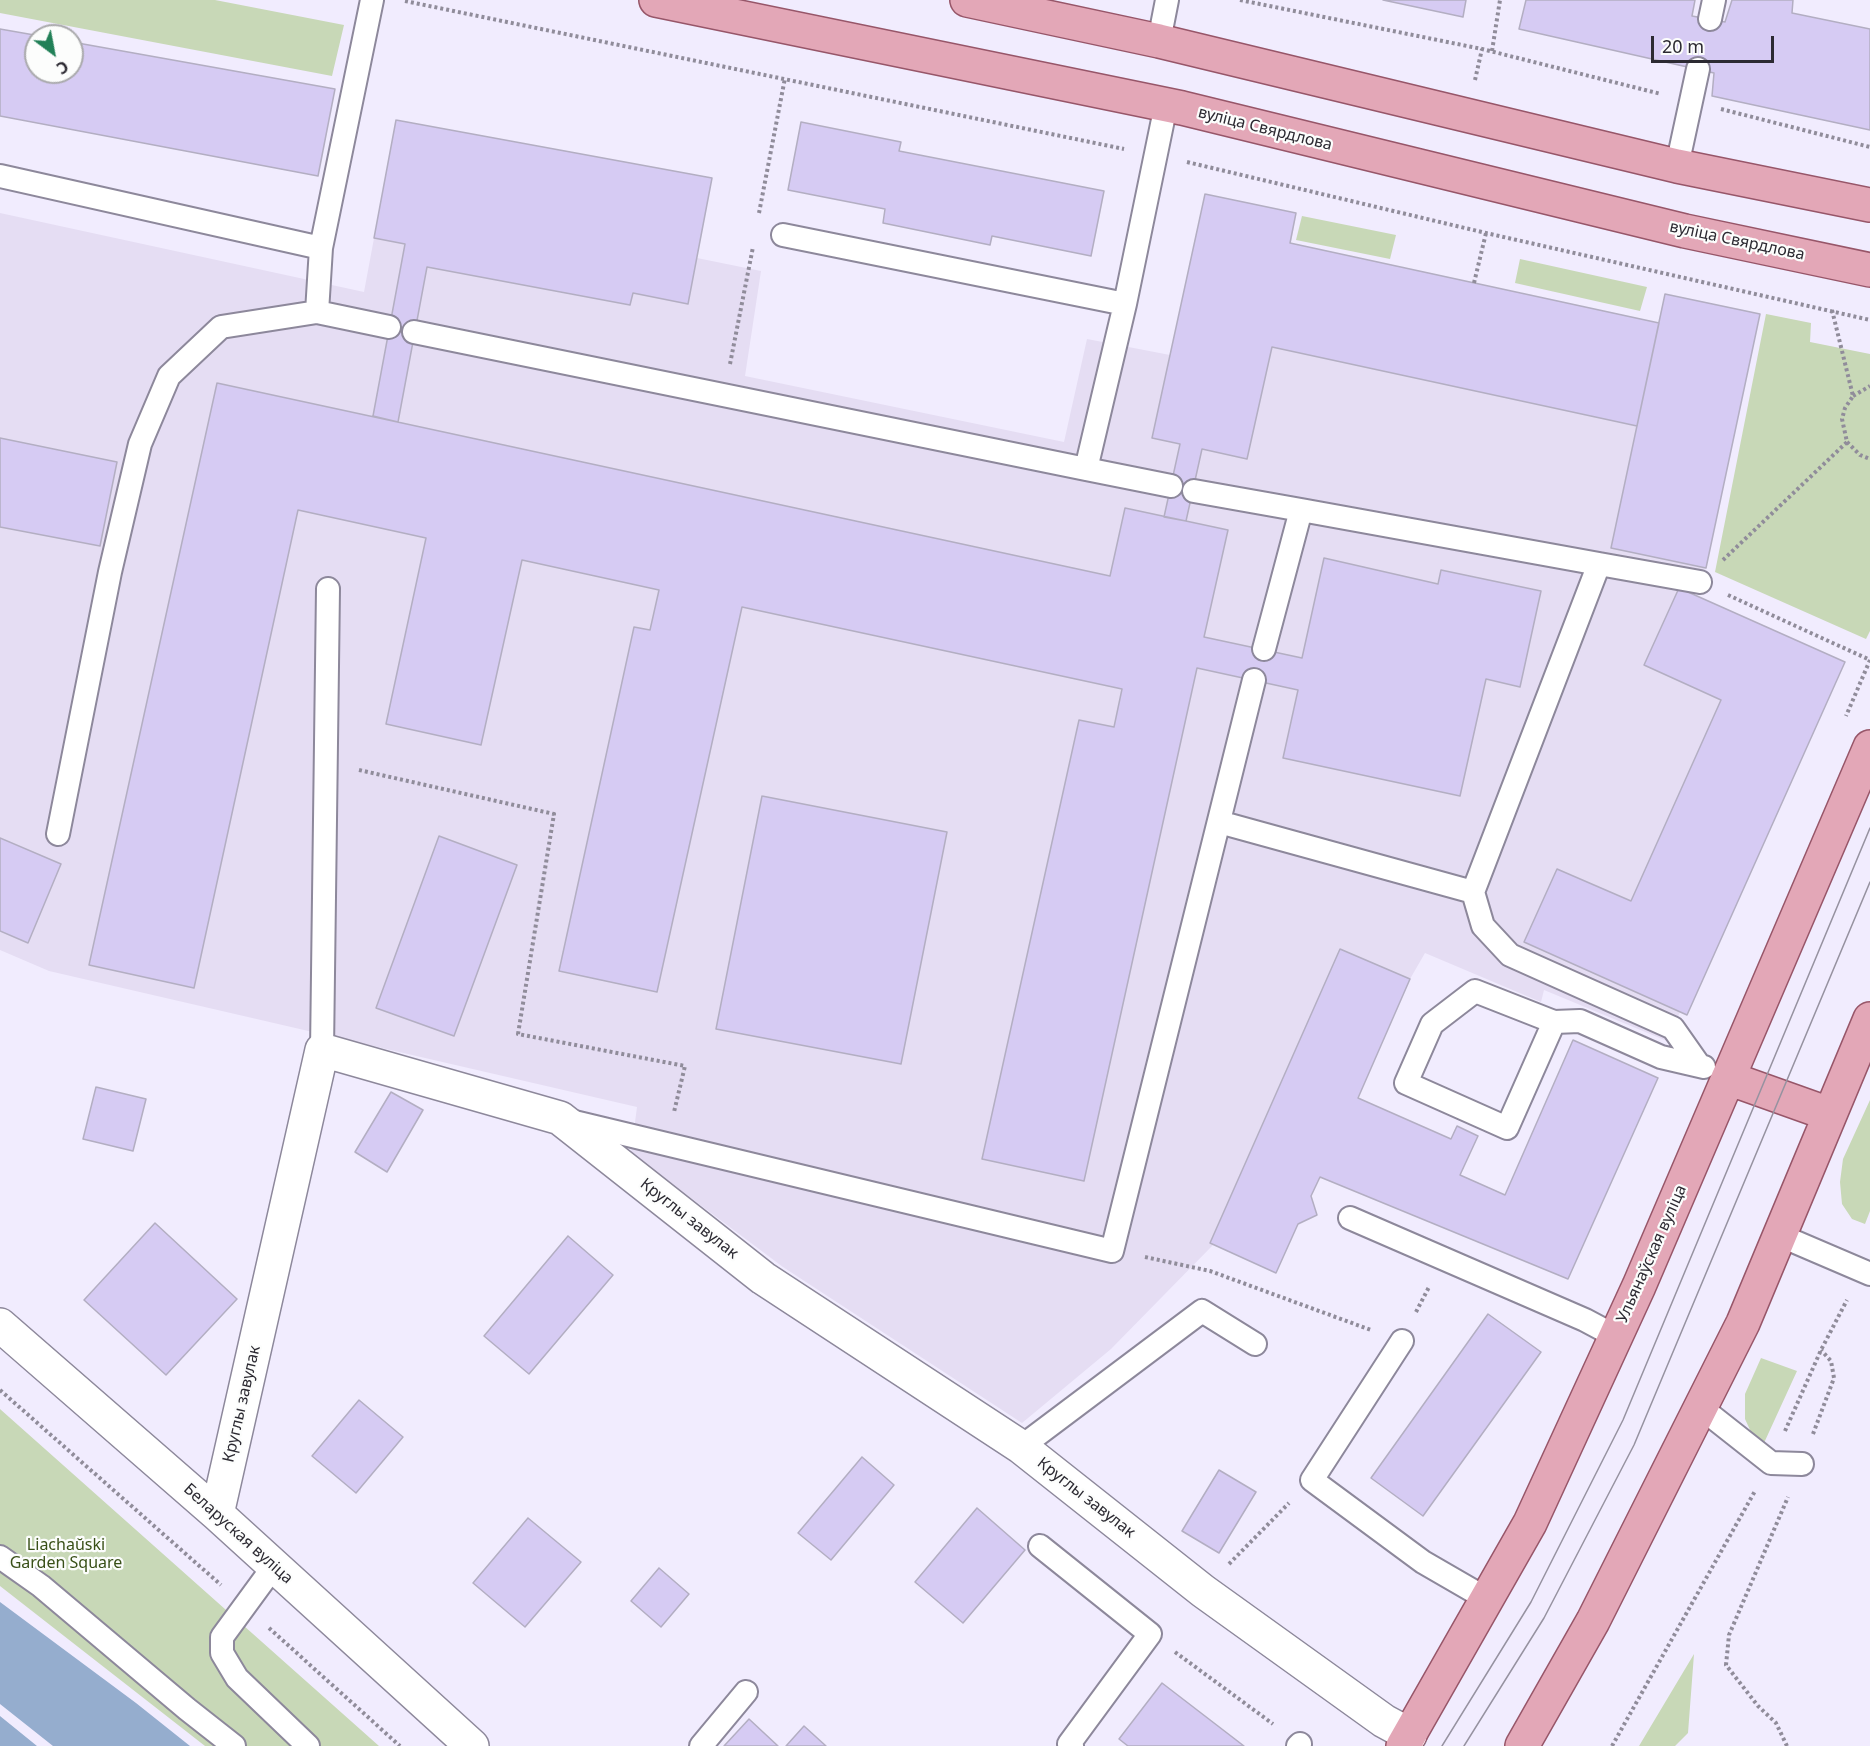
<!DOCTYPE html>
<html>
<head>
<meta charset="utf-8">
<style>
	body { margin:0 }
	#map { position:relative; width:1870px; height:1746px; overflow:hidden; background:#f1ecfe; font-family:"Noto Sans",sans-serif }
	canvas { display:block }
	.north { position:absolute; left:24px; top:24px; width:60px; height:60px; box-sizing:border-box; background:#fcfdfc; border:2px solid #a9a9ab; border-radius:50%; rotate:148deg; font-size:16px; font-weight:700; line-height:24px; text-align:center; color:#2c2a32 }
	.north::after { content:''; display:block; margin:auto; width:21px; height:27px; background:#218057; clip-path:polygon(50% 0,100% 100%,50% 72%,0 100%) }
	.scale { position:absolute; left:1651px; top:36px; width:123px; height:27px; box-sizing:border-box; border:3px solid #2c2a32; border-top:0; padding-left:8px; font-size:18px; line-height:21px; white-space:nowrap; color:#2c2a32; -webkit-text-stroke:4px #fcfdfc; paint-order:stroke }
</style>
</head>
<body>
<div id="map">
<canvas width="1870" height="1746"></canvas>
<div class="north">С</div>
<div class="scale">20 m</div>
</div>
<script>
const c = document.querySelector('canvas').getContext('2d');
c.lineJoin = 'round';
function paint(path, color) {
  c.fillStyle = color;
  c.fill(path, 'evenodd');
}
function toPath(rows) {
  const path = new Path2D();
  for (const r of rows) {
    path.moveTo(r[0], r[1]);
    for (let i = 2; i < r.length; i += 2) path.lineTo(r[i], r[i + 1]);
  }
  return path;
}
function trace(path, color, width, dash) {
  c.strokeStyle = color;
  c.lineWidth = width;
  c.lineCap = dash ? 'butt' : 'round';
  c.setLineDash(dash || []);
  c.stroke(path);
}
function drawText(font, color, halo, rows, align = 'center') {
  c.font = font + ' "Noto Sans",sans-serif';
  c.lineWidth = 4.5;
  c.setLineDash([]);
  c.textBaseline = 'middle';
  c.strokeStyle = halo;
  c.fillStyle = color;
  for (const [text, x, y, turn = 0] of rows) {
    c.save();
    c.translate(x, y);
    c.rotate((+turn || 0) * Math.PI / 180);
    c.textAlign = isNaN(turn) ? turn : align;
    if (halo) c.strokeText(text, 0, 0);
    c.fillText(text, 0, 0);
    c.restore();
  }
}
paint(toPath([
	[396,120,712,178,697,258,761,271,745,376,1064,442,1087,339,1170,355,1205,194,1296,213,1291,243,1658,323,1665,294,1760,314,1706,568,1695,595,1845,662,1687,1015,1680,1012,1667,1041,1544,990,1541,1002,1425,953,1410,979,1340,949,1213,1245,1111,1349,1022,1423,783,1267,631,1153,637,1107,49,971,0,950,0,213,364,292]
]), '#e5ddf3');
paint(toPath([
	[0,0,215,0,344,25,332,76,0,13],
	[1302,216,1396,235,1390,259,1296,240],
	[1520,259,1647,287,1640,311,1515,283],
	[1766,314,1811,323,1810,342,1870,354,1870,631,1866,639,1715,572],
	[1870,1100,1870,1211,1865,1224,1852,1219,1842,1204,1840,1182,1843,1159],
	[1761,1358,1797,1371,1764,1443,1751,1432,1745,1419,1745,1394],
	[0,1409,379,1746,205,1746,0,1586],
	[1694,1654,1688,1733,1675,1746,1639,1746]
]), '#c8d8b7');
paint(toPath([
	[0,1602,136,1703,190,1746,53,1746,0,1704],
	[0,1716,37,1746,0,1746]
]), '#95adce');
const building = toPath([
	[1383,0,1466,0,1463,17,1383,0],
	[1526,0,1695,0,1692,16,1725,22,1732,0,1793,0,1792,13,1870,29,1870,130,1712,96,1714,73,1519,29,1526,0],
	[0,29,40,36,36,36,36,72,72,72,72,42,335,89,318,176,0,116,0,29],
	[396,120,712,178,688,304,633,293,630,305,427,267,398,422,373,416,405,244,374,238,396,120],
	[801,122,901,142,899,151,1104,191,1091,256,992,236,990,245,883,223,885,209,788,190,801,122],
	[1205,194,1296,213,1290,243,1659,323,1637,426,1272,347,1247,459,1202,449,1186,521,1164,517,1180,444,1152,438,1205,194],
	[1665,294,1760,314,1706,568,1611,548,1665,294],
	[217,383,1110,576,1125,508,1228,530,1204,637,1302,658,1324,558,1438,584,1441,570,1541,591,1520,687,1486,679,1460,796,1283,758,1298,690,1197,668,1084,1181,982,1159,1079,720,1114,727,1122,689,742,607,657,992,559,971,634,627,650,630,659,590,522,560,481,745,386,724,426,538,298,510,194,988,89,965,217,383],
	[0,438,117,462,100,546,0,527,0,438],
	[1679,588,1845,662,1687,1015,1524,942,1557,869,1631,901,1721,700,1644,665,1679,588],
	[762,796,947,832,901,1064,716,1029,762,796],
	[439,836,517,865,454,1036,376,1008,439,836],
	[0,838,61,864,28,943,0,931,0,838],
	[1340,949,1410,979,1358,1098,1451,1139,1457,1126,1478,1136,1460,1175,1505,1195,1573,1040,1658,1078,1568,1279,1320,1177,1311,1196,1317,1215,1298,1224,1276,1273,1210,1243,1340,949],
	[96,1087,146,1099,133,1151,83,1139,96,1087],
	[391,1092,423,1110,387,1172,355,1152,391,1092],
	[155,1223,237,1299,166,1375,84,1300,155,1223],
	[568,1236,613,1275,529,1374,484,1336,568,1236],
	[1488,1314,1541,1352,1423,1516,1371,1478,1488,1314],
	[359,1400,403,1437,356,1493,312,1456,359,1400],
	[862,1457,894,1485,831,1560,798,1533,862,1457],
	[1219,1470,1256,1492,1219,1553,1182,1531,1219,1470],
	[977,1508,1025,1550,963,1623,915,1582,977,1508],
	[528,1518,581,1562,525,1627,473,1583,528,1518],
	[659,1568,689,1594,661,1627,631,1601,659,1568],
	[1162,1683,1244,1746,1128,1746,1119,1739,1162,1683],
	[749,1719,778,1746,724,1746,749,1719],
	[804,1726,826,1746,786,1746,804,1726]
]);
paint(building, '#d6cbf3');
trace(building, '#b3aec2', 1.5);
const lane = toPath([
	[1710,19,1714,0],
	[1159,41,1167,0],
	[1166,105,1125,304,1086,469,1171,486],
	[1677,166,1698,69],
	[0,176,321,248,317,312,389,327],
	[783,235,1125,304],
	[321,248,372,0],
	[414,332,1086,469],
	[1194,491,1301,510,1264,649],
	[1301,510,1599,564,1473,892,1483,926,1510,955,1673,1028,1699,1065],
	[1599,564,1700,582],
	[1219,822,1473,892],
	[58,834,110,572,140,444,169,376,221,327,317,312],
	[1554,1022,1475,991,1432,1024,1406,1083,1507,1128,1554,1022,1580,1021,1661,1057,1704,1067],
	[322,1050,328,589],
	[570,1121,1112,1251,1254,680],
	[1350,1218,1585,1320,1615,1336],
	[1779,1235,1870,1274],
	[1402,1341,1312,1480,1423,1562,1487,1599],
	[1700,1407,1771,1463,1802,1464],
	[1021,1447,1202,1311,1255,1344],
	[1040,1546,1150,1634,1069,1744,1072,1746],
	[0,1557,41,1586,187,1709,234,1746],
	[274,1566,222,1637,222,1653,237,1678,308,1746],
	[701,1746,746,1692],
	[1298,1746,1300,1744]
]);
const street = toPath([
	[0,1325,217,1514,472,1746],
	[217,1514,322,1050,560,1118,763,1278,1021,1447,1203,1591,1384,1721,1410,1735]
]);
const primary = toPath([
	[656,0,1182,108,1685,231,1870,270],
	[967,0,1159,41,1677,166,1870,205],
	[1728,1078,1829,1114],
	[1403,1746,1530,1523,1639,1286,1870,747],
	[1522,1746,1593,1621,1743,1323,1870,1019]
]);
trace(lane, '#8d889b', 26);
trace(street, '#8d889b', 36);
trace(primary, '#975669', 36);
trace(toPath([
	[1240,0,1482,49,1661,94],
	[405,1,1124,149],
	[1492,51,1500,0],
	[1475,80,1482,49],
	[1721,109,1870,147],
	[1187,162,1486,233,1870,320],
	[759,213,785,78],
	[1474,283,1486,233],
	[730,364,753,247],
	[1853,396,1870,386],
	[1847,442,1860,455,1870,459],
	[1723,560,1847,442,1842,419,1845,408,1853,396,1832,310],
	[1728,595,1870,660,1846,716],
	[359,770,554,814,518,1034,685,1066,674,1112],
	[1145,1257,1210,1271,1371,1330],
	[1416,1312,1429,1287],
	[0,1390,221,1585],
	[1785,1431,1821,1350,1847,1300],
	[1813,1434,1834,1378,1831,1361,1821,1350],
	[1229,1564,1289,1503],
	[269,1628,400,1746],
	[1175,1652,1273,1724],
	[1612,1746,1755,1491],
	[1787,1746,1776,1723,1758,1706,1726,1665,1729,1635,1788,1497]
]), '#908c9a', 4, [3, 3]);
trace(lane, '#fff', 22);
trace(street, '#fff', 33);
trace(primary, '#e3a7b7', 33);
trace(toPath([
	[1442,1746,1531,1602,1623,1420,1870,828],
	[1464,1746,1544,1618,1634,1445,1870,882]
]), '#9692a0', 1.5);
drawText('16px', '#2c2a32', '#fcfdfc', [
	["вуліца Свярдлова",1265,129,14],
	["вуліца Свярдлова",1737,241,12],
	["Круглы завулак",689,1219,38],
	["Ульянаўская вуліца",1652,1254,-66],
	["Круглы завулак",242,1404,-77],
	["Круглы завулак",1086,1498,38],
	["Беларуская вуліца",238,1534,42]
]);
drawText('16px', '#384f17', '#fcfdfc', [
	["Liachaŭski",66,1545],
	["Garden Square",66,1563]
]);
</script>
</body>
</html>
